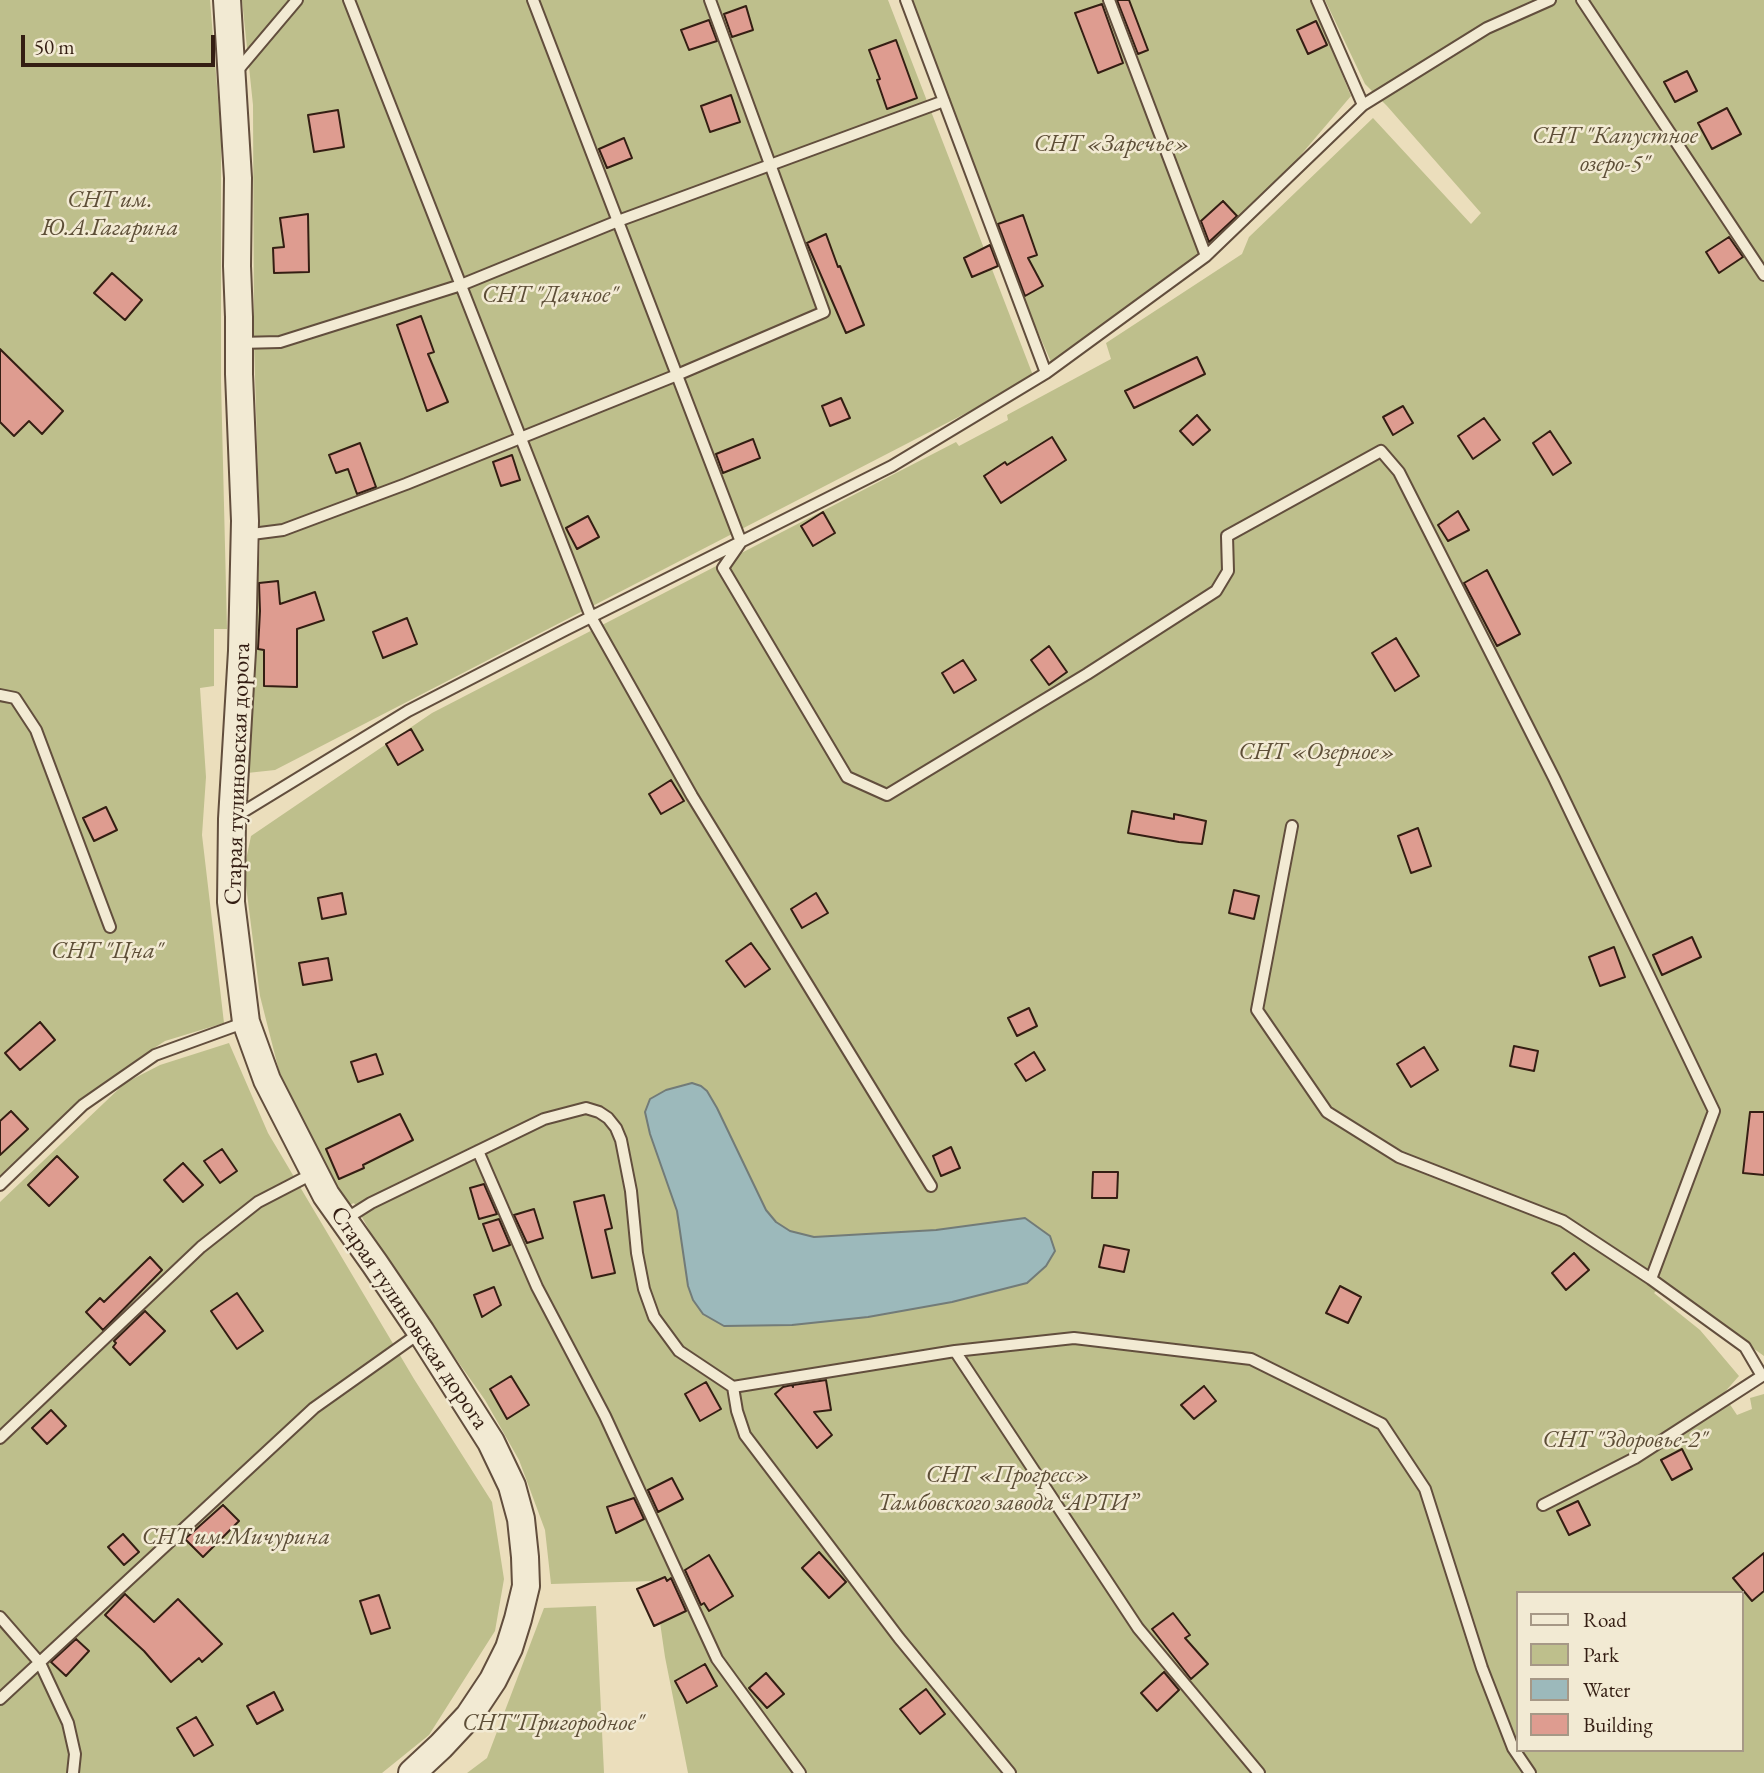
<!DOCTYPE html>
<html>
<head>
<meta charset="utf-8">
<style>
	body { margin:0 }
	#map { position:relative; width:1764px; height:1773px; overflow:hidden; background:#ebdebc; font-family:"EB Garamond",serif }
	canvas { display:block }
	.legend { position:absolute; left:1516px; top:1591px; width:228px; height:161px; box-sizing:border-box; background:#f2ead3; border:2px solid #a69886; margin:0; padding:9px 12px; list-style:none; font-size:21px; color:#341e13 }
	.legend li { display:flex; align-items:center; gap:14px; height:35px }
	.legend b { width:35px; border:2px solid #a69886 }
	.scale { position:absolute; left:21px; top:35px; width:194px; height:32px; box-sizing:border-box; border:4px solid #341e13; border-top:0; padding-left:9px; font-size:21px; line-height:24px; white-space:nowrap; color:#341e13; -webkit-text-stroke:5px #f2ead3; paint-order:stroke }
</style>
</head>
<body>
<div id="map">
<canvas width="1764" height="1773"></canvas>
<ul class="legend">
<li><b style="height:9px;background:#f2ead3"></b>Road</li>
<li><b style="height:19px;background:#bebf8c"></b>Park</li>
<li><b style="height:19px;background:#9cb9bb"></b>Water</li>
<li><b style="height:19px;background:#de9c90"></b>Building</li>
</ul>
<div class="scale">50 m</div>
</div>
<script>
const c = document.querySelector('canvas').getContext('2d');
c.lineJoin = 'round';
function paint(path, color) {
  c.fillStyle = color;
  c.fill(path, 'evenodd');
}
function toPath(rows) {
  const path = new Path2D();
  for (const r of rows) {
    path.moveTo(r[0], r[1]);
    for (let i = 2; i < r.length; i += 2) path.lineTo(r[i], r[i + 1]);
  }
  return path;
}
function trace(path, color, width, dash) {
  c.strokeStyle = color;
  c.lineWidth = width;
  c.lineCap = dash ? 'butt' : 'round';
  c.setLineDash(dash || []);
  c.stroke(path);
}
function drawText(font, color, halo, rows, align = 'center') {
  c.font = font + ' "EB Garamond",serif';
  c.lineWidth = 5;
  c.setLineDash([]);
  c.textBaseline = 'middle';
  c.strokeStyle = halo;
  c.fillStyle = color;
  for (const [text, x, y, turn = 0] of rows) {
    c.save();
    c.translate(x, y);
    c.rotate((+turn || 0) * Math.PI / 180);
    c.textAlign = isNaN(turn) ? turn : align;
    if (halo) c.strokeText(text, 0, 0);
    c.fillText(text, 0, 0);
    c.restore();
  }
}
paint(toPath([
	[0,0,210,0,221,136,221,381,227,629,214,629,214,686,200,688,206,777,202,835,224,1023,165,1041,142,1056,108,1081,0,1182],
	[242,0,888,0,1034,378,275,770,247,773,260,545,254,342,253,105],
	[906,0,1311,0,1351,96,1259,204,1213,245,1059,363,1051,362,983,206],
	[1325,0,1764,0,1764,1356,1663,1284,1654,1293,1700,1330,1739,1376,1723,1394,1737,1415,1752,1409,1750,1398,1764,1394,1764,1773,688,1773,665,1657,654,1581,551,1584,545,1530,519,1460,485,1400,386,1260,354,1203,347,1206,314,1144,279,1071,260,996,244,870,251,836,432,713,956,442,959,446,1008,420,1007,415,1111,359,1106,343,1242,254,1249,237,1373,118,1471,224,1481,213,1387,106,1365,84],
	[1517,1593,1741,1593,1741,1750,1517,1750],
	[229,1043,268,1133,414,1379,492,1502,504,1579,495,1631,429,1735,382,1773,0,1773,0,1202,125,1083,160,1065],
	[596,1606,604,1773,467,1773,487,1758,544,1608]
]), '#bebf8c');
const water = toPath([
	[692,1083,701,1086,707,1091,717,1108,766,1210,776,1222,790,1231,814,1237,936,1230,1025,1218,1050,1236,1055,1251,1046,1266,1027,1283,952,1302,868,1317,792,1325,724,1326,703,1314,693,1300,688,1286,677,1211,650,1134,645,1112,650,1099,666,1090,692,1083]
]);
paint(water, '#9cb9bb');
trace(water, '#727b78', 2);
const building = toPath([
	[1117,0,1129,0,1148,50,1138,54,1117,0],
	[1102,4,1123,63,1098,73,1075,13,1102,4],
	[746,6,753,30,732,37,724,14,746,6],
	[709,20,717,41,689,50,681,30,709,20],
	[1316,21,1327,45,1308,54,1297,30,1316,21],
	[896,40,917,98,887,109,877,80,880,79,869,50,896,40],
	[1687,71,1697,91,1675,102,1664,82,1687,71],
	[731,95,740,122,710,132,701,106,731,95],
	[1727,108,1741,134,1712,149,1698,123,1727,108],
	[338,110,344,147,314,152,308,115,338,110],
	[624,138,632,158,607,168,599,149,624,138],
	[1223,201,1237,216,1209,242,1201,221,1223,201],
	[308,214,309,272,274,273,273,248,284,247,280,218,308,214],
	[1023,215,1037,255,1028,258,1043,286,1025,296,998,224,1023,215],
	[826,234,838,267,840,266,864,325,846,333,807,243,826,234],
	[1729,237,1743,257,1719,273,1706,252,1729,237],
	[990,245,998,266,972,277,964,258,990,245],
	[112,273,142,300,125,320,94,293,112,273],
	[421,316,434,352,428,354,448,402,427,411,397,325,421,316],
	[0,349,63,411,42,434,29,421,14,436,0,422,0,349],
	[1197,357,1205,374,1134,408,1125,391,1197,357],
	[841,398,850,418,830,426,822,406,841,398],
	[1403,406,1413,423,1393,435,1383,417,1403,406],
	[1197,415,1210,430,1193,445,1180,431,1197,415],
	[1484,418,1500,440,1473,459,1458,436,1484,418],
	[1550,431,1571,463,1553,475,1533,443,1550,431],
	[1052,437,1066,460,1001,503,984,476,1005,462,1007,465,1052,437],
	[753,439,760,458,723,473,716,454,753,439],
	[360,443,376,487,357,494,348,469,336,473,329,455,360,443],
	[512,455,520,480,501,486,493,462,512,455],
	[1458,511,1469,530,1448,541,1438,525,1458,511],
	[823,512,835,533,813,546,801,526,823,512],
	[588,516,599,537,577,549,566,528,588,516],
	[1487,570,1520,634,1497,646,1464,583,1487,570],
	[278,581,280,604,315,592,324,620,297,629,297,687,264,686,264,650,258,649,260,611,259,583,278,581],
	[407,618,417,644,383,658,373,632,407,618],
	[1396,638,1419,676,1395,691,1372,653,1396,638],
	[1049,646,1067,672,1049,685,1031,660,1049,646],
	[963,660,976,680,954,693,942,673,963,660],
	[411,729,423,750,398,765,386,744,411,729],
	[671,780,684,801,661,814,649,794,671,780],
	[106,807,117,830,94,841,83,818,106,807],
	[1132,811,1174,819,1174,814,1206,821,1202,844,1179,842,1128,833,1132,811],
	[1418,828,1431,866,1411,873,1398,836,1418,828],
	[1234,890,1259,896,1254,919,1229,913,1234,890],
	[342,893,346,914,322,919,318,898,342,893],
	[816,893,828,913,802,928,791,909,816,893],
	[1692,937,1701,957,1662,975,1653,955,1692,937],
	[751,943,770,969,745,987,726,961,751,943],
	[1614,947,1625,977,1600,986,1589,957,1614,947],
	[328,958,332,980,303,985,299,963,328,958],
	[1029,1008,1037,1026,1017,1036,1008,1018,1029,1008],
	[40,1022,55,1040,20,1070,5,1053,40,1022],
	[1514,1046,1538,1051,1534,1071,1510,1066,1514,1046],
	[1424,1047,1438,1070,1411,1087,1397,1064,1424,1047],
	[1034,1052,1045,1070,1026,1081,1015,1064,1034,1052],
	[376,1054,383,1074,358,1082,351,1062,376,1054],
	[11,1111,28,1129,0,1155,0,1121,11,1111],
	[1750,1112,1764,1112,1764,1175,1743,1173,1750,1112],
	[400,1114,413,1140,363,1165,364,1168,339,1179,326,1149,400,1114],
	[951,1147,960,1168,941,1176,933,1156,951,1147],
	[222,1149,237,1171,220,1183,204,1161,222,1149],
	[57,1156,78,1177,49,1206,28,1185,57,1156],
	[183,1163,203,1185,183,1202,164,1180,183,1163],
	[1093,1172,1118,1172,1117,1198,1092,1198,1093,1172],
	[484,1184,497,1214,479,1219,470,1188,484,1184],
	[604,1195,612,1228,605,1230,615,1273,592,1278,574,1202,604,1195],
	[534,1209,543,1238,527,1243,514,1215,534,1209],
	[499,1219,510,1245,493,1251,483,1224,499,1219],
	[1104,1245,1129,1250,1124,1272,1099,1267,1104,1245],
	[1574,1253,1589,1270,1566,1290,1552,1273,1574,1253],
	[150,1257,162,1270,103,1330,86,1312,100,1298,104,1302,150,1257],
	[1340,1286,1361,1297,1348,1323,1326,1313,1340,1286],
	[494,1287,501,1305,482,1317,474,1295,494,1287],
	[237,1293,263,1331,237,1349,211,1311,237,1293],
	[145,1311,165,1331,130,1365,113,1347,116,1343,114,1341,145,1311],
	[511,1376,529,1405,507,1419,490,1389,511,1376],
	[826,1380,831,1410,814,1412,832,1435,817,1448,775,1394,783,1387,792,1385,793,1387,793,1385,826,1380],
	[706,1382,721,1409,700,1421,685,1394,706,1382],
	[1204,1386,1216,1401,1194,1419,1181,1405,1204,1386],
	[51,1410,66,1426,47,1444,32,1428,51,1410],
	[1682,1449,1692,1469,1672,1480,1661,1460,1682,1449],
	[672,1478,683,1499,658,1512,648,1490,672,1478],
	[634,1498,644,1519,616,1533,607,1507,634,1498],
	[1578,1501,1590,1525,1569,1535,1557,1511,1578,1501],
	[223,1505,239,1521,203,1557,185,1539,223,1505],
	[123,1534,139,1552,124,1565,108,1547,123,1534],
	[819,1552,846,1582,829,1598,802,1568,819,1552],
	[1764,1553,1764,1591,1752,1601,1733,1578,1764,1553],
	[709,1555,733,1596,709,1611,704,1603,701,1605,685,1570,709,1555],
	[665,1577,667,1581,671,1578,686,1611,654,1626,637,1589,665,1577],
	[125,1594,154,1622,178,1599,222,1644,202,1662,199,1658,171,1682,144,1651,105,1615,125,1594],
	[379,1595,390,1628,371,1634,360,1601,379,1595],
	[1173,1613,1190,1635,1185,1638,1208,1664,1191,1679,1152,1629,1173,1613],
	[76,1639,89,1651,66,1676,51,1662,76,1639],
	[705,1664,717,1686,687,1703,675,1681,705,1664],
	[1164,1672,1179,1690,1157,1711,1141,1693,1164,1672],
	[766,1673,784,1694,767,1708,749,1688,766,1673],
	[926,1689,945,1714,920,1734,900,1709,926,1689],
	[274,1692,283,1710,257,1724,247,1706,274,1692],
	[196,1717,213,1745,194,1756,177,1728,196,1717]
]);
paint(building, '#de9c90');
trace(building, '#341e13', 2);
const service = toPath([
	[349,0,591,617,692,796,931,1186],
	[533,0,741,542,723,568,847,777,887,795,1087,674,1216,591,1228,571,1227,536,1381,451,1399,472,1554,778,1714,1111,1651,1279,1563,1221,1399,1157,1327,1112,1257,1010,1292,826],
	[906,0,1046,373],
	[1109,0,1206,256],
	[1317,0,1363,105],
	[1582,0,1764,275],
	[237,71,297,0],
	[239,343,280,342,461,285,618,221,944,101],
	[244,535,283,530,406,484,677,375,824,312,710,0],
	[0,695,15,698,36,730,110,927],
	[233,818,408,711,565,630,892,466,1046,373,1206,256,1363,105,1487,28,1550,0],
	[478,1151,537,1287,605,1416,717,1659,800,1773],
	[0,1185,83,1105,155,1055,246,1022],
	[344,1220,371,1203,544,1119,586,1108,599,1112,608,1118,616,1128,621,1140,631,1191,637,1253,644,1289,654,1317,679,1351,733,1387,955,1351,1074,1338,1251,1359,1382,1424,1425,1489,1482,1668,1513,1748,1530,1773],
	[955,1351,1138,1628,1259,1773],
	[733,1387,737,1411,745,1435,899,1638,1010,1773],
	[0,1438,201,1247,258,1202,314,1173],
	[1543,1505,1635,1458,1762,1376,1745,1347,1651,1279],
	[0,1617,40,1663,68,1723,75,1754,73,1773],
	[0,1699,314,1408,421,1332]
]);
const tertiary = toPath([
	[227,0,238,178,237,266,239,317,239,374,245,521,242,651,232,819,231,902,246,1022,267,1080,326,1195,375,1264,421,1332,491,1442,512,1486,521,1519,525,1557,526,1586,518,1619,509,1648,493,1680,469,1716,441,1746,412,1773]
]);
trace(service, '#624e3d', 14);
trace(tertiary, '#624e3d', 30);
trace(service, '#f2ead3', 10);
trace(tertiary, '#f2ead3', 26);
drawText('italic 24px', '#5d4e37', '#f2ead3', [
	["СНТ \"Капустное",1615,136],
	["озеро-5\"",1615,164],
	["СНТ «Заречье»",1112,144],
	["СНТ им.",110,200],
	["Ю.А.Гагарина",110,228],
	["СНТ \"Дачное\"",550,295],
	["СНТ «Озерное»",1317,752],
	["СНТ \"Цна\"",107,951],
	["СНТ \"Здоровье-2\"",1625,1440],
	["СНТ «Прогресс»",1008,1475],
	["Тамбовского завода “АРТИ”",1008,1503],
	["СНТ им.Мичурина",236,1537],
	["СНТ\"Пригородное\"",553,1723]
]);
drawText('24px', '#341e13', '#f2ead3', [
	["Старая тулиновская дорога",238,774,-88],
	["Старая тулиновская дорога",409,1318,56]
]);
</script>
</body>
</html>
